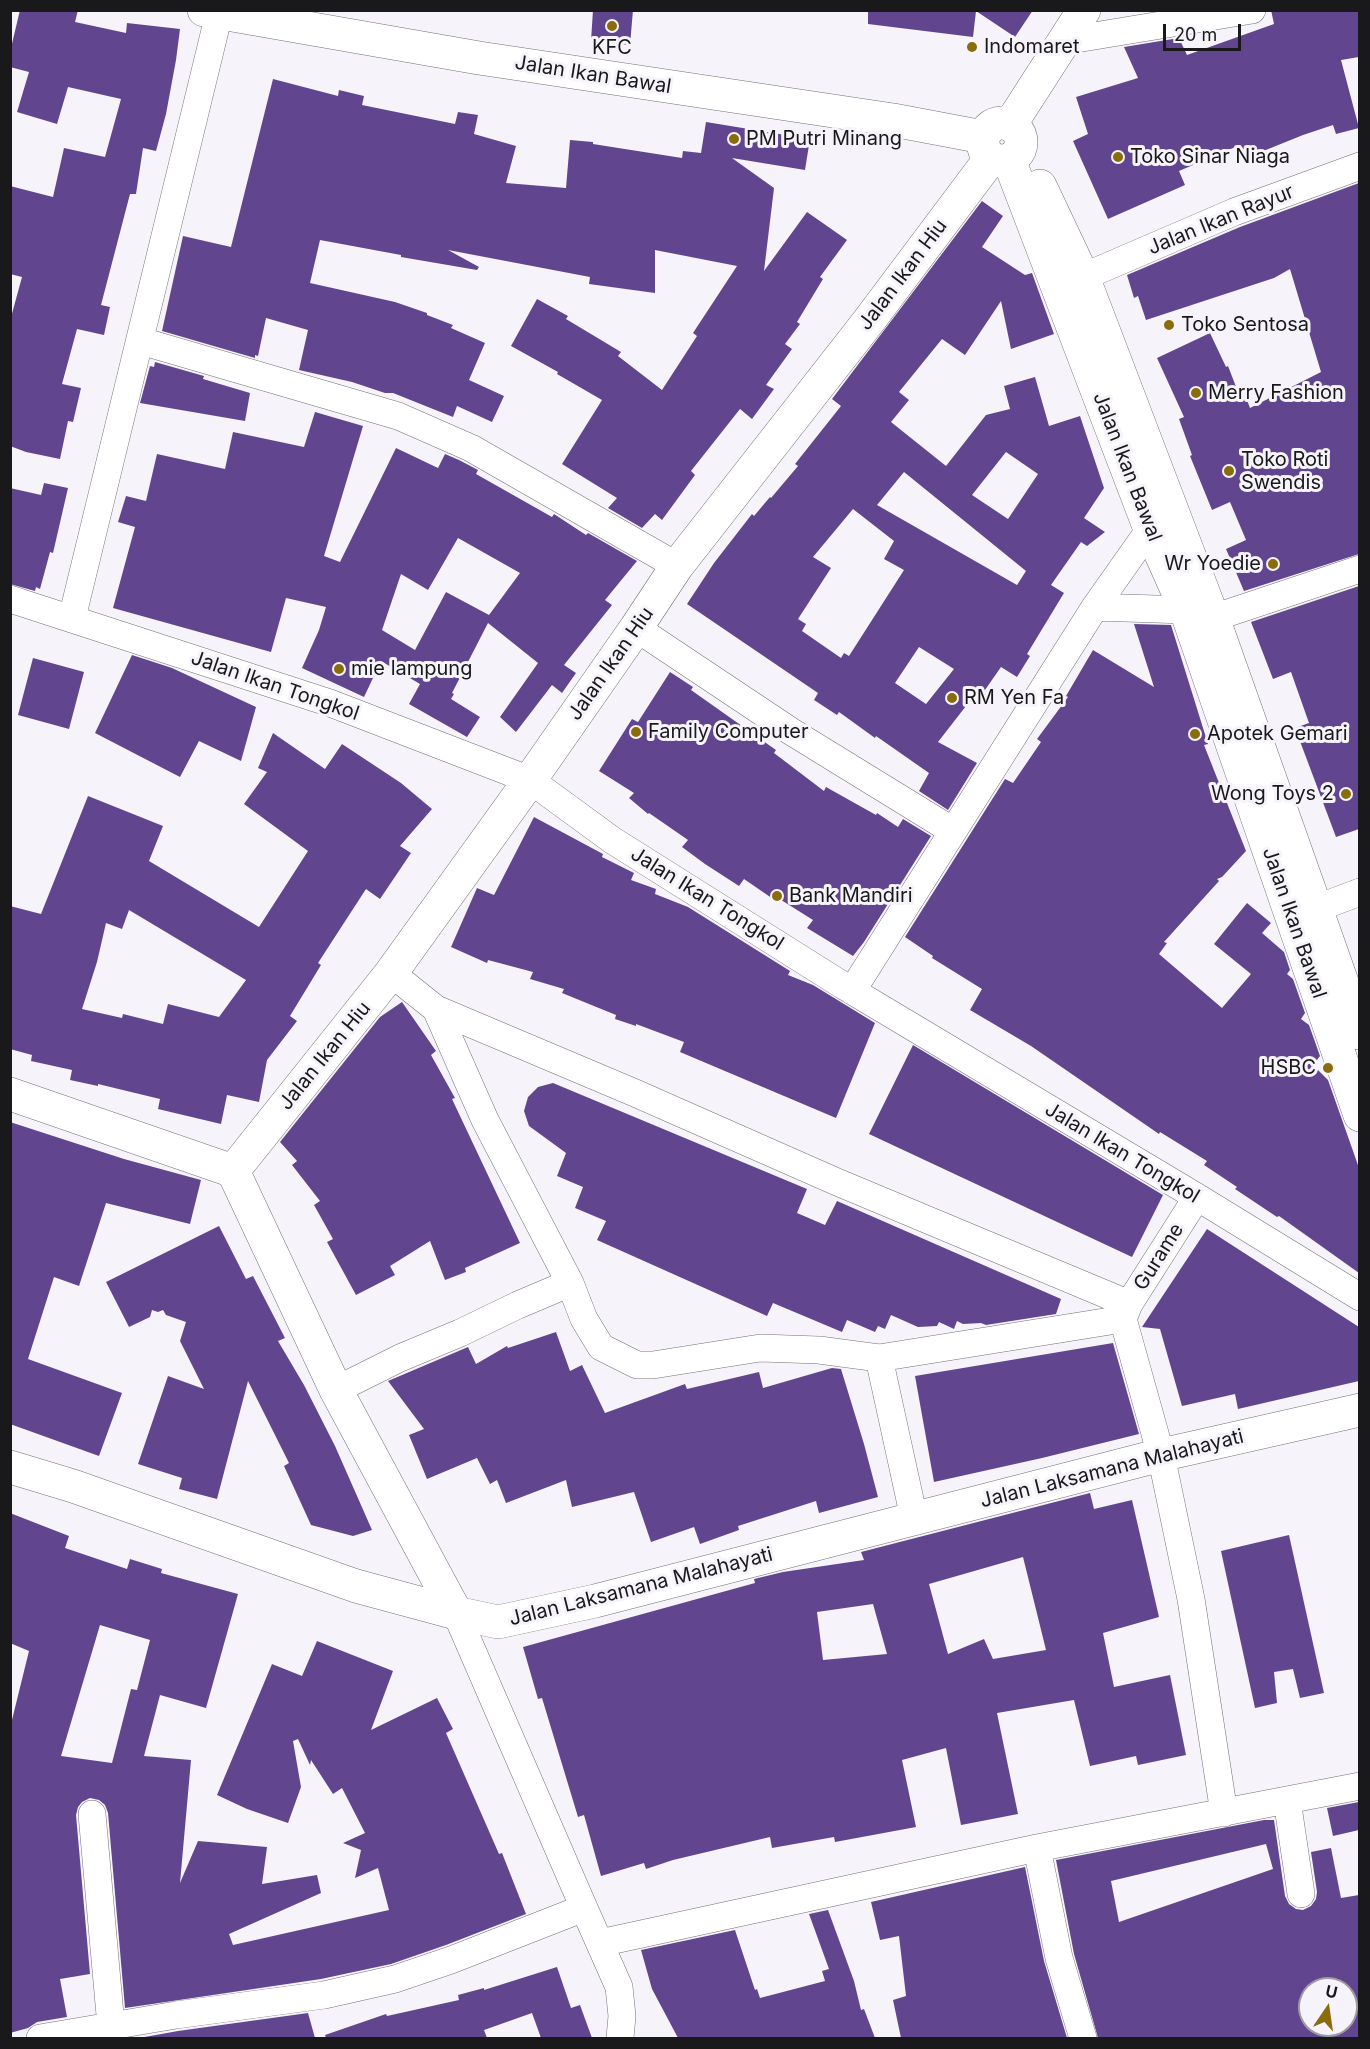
<!DOCTYPE html>
<html>
<head>
<meta charset="utf-8">
<style>
	body { margin:0 }
	#map { position:relative; width:1370px; height:2049px; overflow:hidden; background:#f6f4fa; font-family:Inter,sans-serif }
	canvas { display:block }
	.frame { position:absolute; inset:0; border:12px solid #19191b; pointer-events:none }
	.north { position:absolute; left:1298px; top:1977px; width:60px; height:60px; box-sizing:border-box; background:#f6f4fa; border:2px solid #9e9ca1; border-radius:50%; rotate:13deg; font-size:16px; font-weight:700; line-height:24px; text-align:center; color:#19191b }
	.north::after { content:''; display:block; margin:auto; width:21px; height:27px; background:#8a6c0c; clip-path:polygon(50% 0,100% 100%,50% 72%,0 100%) }
	.scale { position:absolute; left:1163px; top:24px; width:78px; height:27px; box-sizing:border-box; border:3px solid #19191b; border-top:0; padding-left:8px; font-size:18px; line-height:21px; white-space:nowrap; color:#19191b; -webkit-text-stroke:4px #f6f4fa; paint-order:stroke }
</style>
</head>
<body>
<div id="map">
<canvas width="1370" height="2049"></canvas>
<div class="frame"></div>
<div class="north">U</div>
<div class="scale">20 m</div>
</div>
<script>
const c = document.querySelector('canvas').getContext('2d');
c.lineJoin = 'round';
function paint(path, color) {
  c.fillStyle = color;
  c.fill(path, 'evenodd');
}
function toPath(rows) {
  const path = new Path2D();
  for (const r of rows) {
    if (r.length === 3) {
      path.moveTo(r[0] + r[2], r[1]);
      path.arc(r[0], r[1], r[2], 0, 2 * Math.PI);
      continue;
    }
    path.moveTo(r[0], r[1]);
    for (let i = 2; i < r.length; i += 2) path.lineTo(r[i], r[i + 1]);
  }
  return path;
}
function trace(path, color, width, dash) {
  c.strokeStyle = color;
  c.lineWidth = width;
  c.lineCap = dash ? 'butt' : 'round';
  c.setLineDash(dash || []);
  c.stroke(path);
}
function drawText(font, color, halo, rows, align = 'center') {
  c.font = font + ' Inter,sans-serif';
  c.lineWidth = 6;
  c.setLineDash([]);
  c.textBaseline = 'middle';
  c.strokeStyle = halo;
  c.fillStyle = color;
  for (const [text, x, y, turn = 0] of rows) {
    c.save();
    c.translate(x, y);
    c.rotate((+turn || 0) * Math.PI / 180);
    c.textAlign = isNaN(turn) ? turn : align;
    if (halo) c.strokeText(text, 0, 0);
    c.fillText(text, 0, 0);
    c.restore();
  }
}
paint(toPath([
	[20,10,78,10,75,22,126,33,127,23,180,29,176,60,166,114,156,151,143,148,136,194,130,194,101,305,110,307,104,335,77,329,62,384,81,388,73,422,68,421,60,459,26,452,10,446,10,321,22,277,10,274,10,186,53,197,64,148,105,157,121,99,68,87,57,124,17,112,29,72,10,67,10,52],
	[593,10,633,10,630,45,591,41],
	[868,10,1033,10,1015,37,976,11,973,37,868,24],
	[1271,10,1359,10,1359,57,1341,60,1359,128,1336,134,1333,125,1303,135,1246,158,1240,145,1179,171,1185,185,1108,219,1073,141,1088,134,1076,97,1138,78,1124,47,1179,38,1187,55,1274,24],
	[273,79,338,96,339,90,364,96,362,105,455,124,458,112,478,115,474,134,516,146,506,183,566,188,570,140,593,142,593,144,682,158,683,151,701,153,706,122,810,139,805,170,732,158,774,188,764,271,807,212,847,240,820,277,823,279,797,322,800,324,785,344,792,349,766,385,774,389,752,419,740,409,691,471,695,475,662,520,655,514,642,528,608,508,617,498,562,464,602,400,557,374,558,372,511,346,537,299,568,316,566,319,621,352,618,356,662,390,697,336,693,333,737,266,655,250,655,293,589,284,590,277,448,250,479,267,477,270,401,257,401,255,320,240,310,283,395,302,427,313,427,315,453,325,451,328,485,343,469,380,504,396,492,422,457,406,453,417,393,393,385,393,352,382,299,370,308,330,266,318,258,356,255,355,255,358,162,331,183,236,231,247],
	[1359,183,1359,554,1244,591,1226,549,1246,540,1230,502,1212,510,1190,456,1192,455,1179,419,1184,417,1157,358,1210,333,1226,367,1228,366,1240,397,1245,395,1250,408,1321,372,1290,269,1274,278,1146,320,1138,296,1134,298,1127,275,1240,227],
	[982,201,1003,216,982,247,1025,275,1032,273,1054,334,1011,349,1001,301,965,355,942,339,899,392,909,400,891,422,946,466,986,415,1010,409,1004,386,1035,377,1049,426,1080,416,1104,488,1084,518,1105,532,1087,546,1081,542,1051,585,1064,593,1027,654,1030,656,1017,677,1001,667,978,700,973,697,938,742,977,763,948,810,919,791,929,773,876,736,875,738,839,712,837,715,814,700,818,693,687,604,714,563,752,514,754,516,770,497,771,498,798,466,795,464,841,406,832,399],
	[1006,452,1038,474,1008,519,972,495],
	[904,472,1026,571,1017,585,877,505],
	[853,509,894,541,884,559,904,570,849,656,844,653,841,658,802,631,806,624,798,619,831,568,813,557],
	[919,647,954,669,926,704,895,683],
	[155,362,204,376,203,379,250,393,245,421,140,403,150,366,154,367],
	[315,412,363,426,324,556,340,562,396,448,438,468,445,454,459,460,478,470,476,474,552,517,554,514,586,535,588,533,637,561,605,600,612,605,564,665,576,673,562,693,552,685,516,732,500,717,538,663,488,623,452,693,454,694,451,699,480,717,467,737,409,704,420,684,381,661,364,697,302,668,319,630,326,607,286,598,271,652,113,608,135,527,118,522,126,496,146,501,157,454,225,469,233,432,304,447],
	[458,538,520,573,489,615,446,592,415,650,382,630,401,574,428,590],
	[44,483,68,488,53,553,50,552,40,589,36,587,35,591,10,584,10,488,41,495],
	[1359,586,1359,829,1336,837,1295,728,1309,723,1291,672,1273,679,1251,622],
	[1134,624,1171,625,1208,744,1204,745,1246,851,1222,877,1217,879,1219,881,1164,942,1167,943,1159,954,1222,1008,1251,974,1214,944,1247,903,1271,923,1262,933,1284,952,1290,970,1287,974,1293,979,1305,1013,1301,1019,1309,1025,1320,1056,1313,1065,1328,1080,1359,1168,1359,1273,1279,1216,1277,1217,1235,1189,1237,1187,1204,1165,1207,1161,1160,1132,1159,1134,1031,1046,970,1010,982,989,932,958,933,956,905,937,1005,779,1013,783,1041,742,1037,739,1068,697,1066,696,1093,650,1154,687],
	[132,655,172,668,256,707,241,761,199,741,180,777,95,733],
	[33,658,84,672,69,729,18,715],
	[670,672,693,687,691,690,776,750,774,753,824,791,826,787,876,815,877,813,898,827,903,819,931,836,864,942,853,956,807,928,813,920,778,898,776,901,744,879,739,886,705,864,682,847,688,840,649,813,648,814,629,798,634,793,599,771,632,719,638,722],
	[273,733,325,769,342,744,401,783,432,809,400,846,411,853,380,899,366,889,318,963,321,965,290,1016,297,1021,267,1060,259,1102,227,1095,221,1124,158,1109,160,1099,98,1084,98,1086,70,1080,72,1070,31,1061,32,1055,10,1049,10,906,41,914,88,796,163,826,149,861,259,927,308,851,244,804,267,772,258,768],
	[129,910,246,980,219,1017,168,1004,163,1024,123,1014,122,1018,82,1009,97,962,106,923,122,929],
	[534,817,603,854,602,857,634,873,631,880,656,889,655,894,688,907,790,971,788,975,813,985,875,1023,836,1118,680,1052,684,1042,636,1024,636,1026,615,1019,616,1015,562,993,564,989,530,979,533,972,488,960,487,963,451,947,477,888,494,895],
	[402,1002,436,1051,431,1055,455,1098,452,1099,520,1243,465,1268,466,1272,445,1280,430,1241,390,1266,395,1275,356,1295,327,1242,333,1239,314,1205,320,1201,292,1165,297,1161,280,1142,380,1017],
	[913,1045,1163,1195,1132,1257,869,1134],
	[553,1083,807,1189,797,1213,825,1225,837,1201,1061,1299,1056,1314,986,1325,981,1323,963,1324,957,1321,954,1329,939,1322,937,1326,918,1327,891,1315,885,1329,878,1326,875,1332,847,1320,842,1332,773,1303,767,1316,597,1240,606,1221,575,1208,583,1187,557,1176,566,1153,529,1126,524,1111,528,1097,538,1087],
	[10,1122,124,1159,201,1180,190,1224,106,1203,79,1286,54,1277,28,1359,122,1393,99,1456,10,1424],
	[219,1226,246,1279,253,1276,285,1338,278,1341,304,1385,335,1446,372,1530,353,1536,311,1525,284,1466,289,1463,248,1381,217,1499,179,1489,182,1478,138,1464,168,1376,204,1389,180,1341,186,1322,166,1315,163,1310,158,1312,152,1310,150,1317,129,1327,106,1282],
	[1207,1229,1359,1327,1359,1381,1238,1409,1235,1394,1182,1406,1160,1329,1142,1327],
	[556,1332,570,1371,582,1365,605,1413,685,1384,687,1389,759,1372,763,1388,832,1368,841,1369,864,1444,878,1497,819,1513,816,1501,738,1526,739,1530,700,1544,694,1527,651,1542,634,1492,572,1507,566,1480,506,1503,497,1480,490,1484,477,1458,427,1479,409,1435,424,1429,388,1381,468,1347,476,1364,507,1346,508,1348],
	[1113,1343,1139,1434,1042,1458,934,1482,915,1376],
	[1090,1493,1094,1509,1132,1500,1159,1617,1103,1633,1114,1687,1170,1675,1186,1755,1138,1765,1136,1756,1090,1766,1074,1700,997,1713,1018,1814,961,1825,946,1748,902,1760,916,1827,835,1842,834,1837,772,1848,770,1837,673,1860,646,1869,644,1863,601,1876,584,1815,578,1817,542,1698,538,1699,523,1647,755,1583,754,1579,783,1572,864,1560,861,1552],
	[1023,1557,1046,1650,993,1659,984,1639,948,1654,929,1584],
	[873,1604,887,1654,823,1660,817,1612],
	[10,1513,69,1536,65,1548,127,1569,130,1559,162,1569,161,1573,238,1594,206,1708,160,1695,144,1756,191,1760,180,1883,198,1841,267,1847,262,1884,317,1875,321,1893,229,1934,233,1945,389,1910,378,1868,355,1878,361,1850,343,1843,365,1833,342,1788,333,1794,311,1760,310,1765,298,1739,293,1741,301,1787,288,1823,247,1809,217,1795,272,1664,302,1676,317,1641,393,1671,371,1730,437,1698,453,1729,446,1733,499,1854,502,1853,526,1914,446,1945,391,1964,321,1979,125,2008,108,1813,105,1805,99,1800,90,1798,82,1802,78,1807,76,1815,90,1974,60,1979,67,2017,37,2022,28,2028,10,2033,10,1728,29,1651,10,1643],
	[100,1625,150,1640,137,1690,131,1689,112,1763,61,1756],
	[1289,1535,1324,1693,1300,1698,1293,1669,1274,1672,1277,1703,1255,1708,1221,1551],
	[1359,1802,1359,1830,1333,1836,1327,1808],
	[1264,1820,1274,1820,1285,1896,1289,1904,1296,1909,1303,1910,1311,1906,1316,1899,1317,1892,1311,1852,1331,1848,1341,1898,1359,1895,1359,2038,1098,2038,1074,1954,1056,1860],
	[1266,1844,1273,1869,1119,1922,1111,1881],
	[1310,1989,1346,1989,1346,2025,1310,2025],
	[1025,1867,1044,1961,1067,2038,901,2038,893,2000,906,1996,899,1936,880,1940,871,1902],
	[828,1910,854,1981,861,2010,864,2009,875,2038,678,2038,652,1989,641,1950,735,1930,755,1990,757,1989,760,1998,825,1981,822,1971,829,1969,809,1914],
	[557,1967,571,2008,580,2005,592,2038,541,2038,532,2013,484,2030,487,2038,326,2038,325,2035,386,2014,387,2016,459,2000,458,1995,484,1988,484,1990],
	[308,2013,315,2038,139,2038,178,2031]
]), '#61468f');
const street = toPath([
	[1064,41,1252,10],
	[1083,277,1234,212,1360,166],
	[141,341,398,416,471,448,677,566],
	[10,599,330,703,530,780,612,840,844,986,1197,1197,1360,1297],
	[1095,607,1186,610],
	[72,618,219,14],
	[1213,618,1360,569],
	[636,628,792,732,953,831],
	[1315,909,1360,892],
	[391,973,436,1009,635,1093,837,1182,1129,1304],
	[852,991,1095,607,1150,529],
	[436,1009,485,1120,570,1283,584,1319,601,1347,637,1365,653,1365,760,1348,819,1350,879,1358,1123,1319],
	[1123,1319,1161,1455,1191,1599,1224,1813],
	[1123,1319,1129,1304,1197,1197],
	[879,1358,914,1518],
	[336,1390,400,1358,460,1333,518,1305,570,1283],
	[456,1613,584,1908,619,1987,622,2016,620,2038],
	[1287,1800,1301,1894],
	[92,1814,111,2026],
	[1037,1848,1059,1958,1083,2038],
	[600,1943,1037,1848,1360,1786],
	[40,2038,176,2015,324,1995,395,1979,451,1960,584,1908]
]);
const secondary = toPath([
	[204,10,479,58,893,120,983,137],
	[1009,160,1150,529,1186,610,1360,1115],
	[1040,186,1083,277,1213,618,1360,1033],
	[10,1467,73,1486,356,1586,456,1613]
]);
const primary = toPath([
	[1002,142,19],
	[1010,125,1084,10],
	[233,1171,391,973,530,780,636,628,677,566,868,322,991,158]
]);
const highway = toPath([
	[10,1094,233,1171,336,1390,456,1613,498,1622,595,1601,1161,1455,1360,1410]
]);
trace(street, '#737277', 28);
trace(secondary, '#737277', 34);
trace(primary, '#737277', 34);
trace(highway, '#737277', 34);
trace(street, '#fff', 27);
trace(secondary, '#fff', 33);
trace(primary, '#fff', 33);
trace(highway, '#fff', 33);
for (const [x, y, r, color] of [
	[612,26,6,"#8a6c0c"],
	[972,47,6,"#8a6c0c"],
	[734,139,6,"#8a6c0c"],
	[1118,157,6,"#8a6c0c"],
	[1169,325,6,"#8a6c0c"],
	[1196,393,6,"#8a6c0c"],
	[1229,471,6,"#8a6c0c"],
	[1273,564,6,"#8a6c0c"],
	[339,669,6,"#8a6c0c"],
	[952,698,6,"#8a6c0c"],
	[636,732,6,"#8a6c0c"],
	[1195,734,6,"#8a6c0c"],
	[1346,794,6,"#8a6c0c"],
	[777,896,6,"#8a6c0c"],
	[1328,1068,6,"#8a6c0c"]
]) {
  const dot = new Path2D();
  dot.arc(x, y, r, 0, 2 * Math.PI);
  c.fillStyle = color;
  c.fill(dot);
  trace(dot, '#f6f4fa', 2);
}
drawText('20px', '#19191b', '#f6f4fa', [
	["Indomaret",984,47],
	["KFC",612,48,"center"],
	["PM Putri Minang",746,139],
	["Toko Sinar Niaga",1130,157],
	["Toko Sentosa",1181,325],
	["Merry Fashion",1208,393],
	["Toko Roti",1241,460],
	["Swendis",1241,483],
	["Wr Yoedie",1261,564,"right"],
	["mie lampung",351,669],
	["RM Yen Fa",964,698],
	["Family Computer",648,732],
	["Apotek Gemari",1207,734],
	["Wong Toys 2",1334,794,"right"],
	["Bank Mandiri",789,896],
	["HSBC",1316,1068,"right"]
], 'left');
drawText('20px', '#19191b', '#f6f4fa', [
	["Jalan Ikan Bawal",593,75,9],
	["Jalan Ikan Rayur",1221,220,-22],
	["Jalan Ikan Hiu",903,275,-53],
	["Jalan Ikan Bawal",1127,467,69],
	["Jalan Ikan Hiu",611,664,-55],
	["Jalan Ikan Tongkol",275,686,19],
	["Jalan Ikan Tongkol",707,899,32],
	["Jalan Ikan Bawal",1294,923,71],
	["Jalan Ikan Hiu",325,1056,-51],
	["Jalan Ikan Tongkol",1122,1153,31],
	["Gurame",1159,1257,-58],
	["Jalan Laksamana Malahayati",1112,1469,-14],
	["Jalan Laksamana Malahayati",641,1587,-14]
]);
</script>
</body>
</html>
